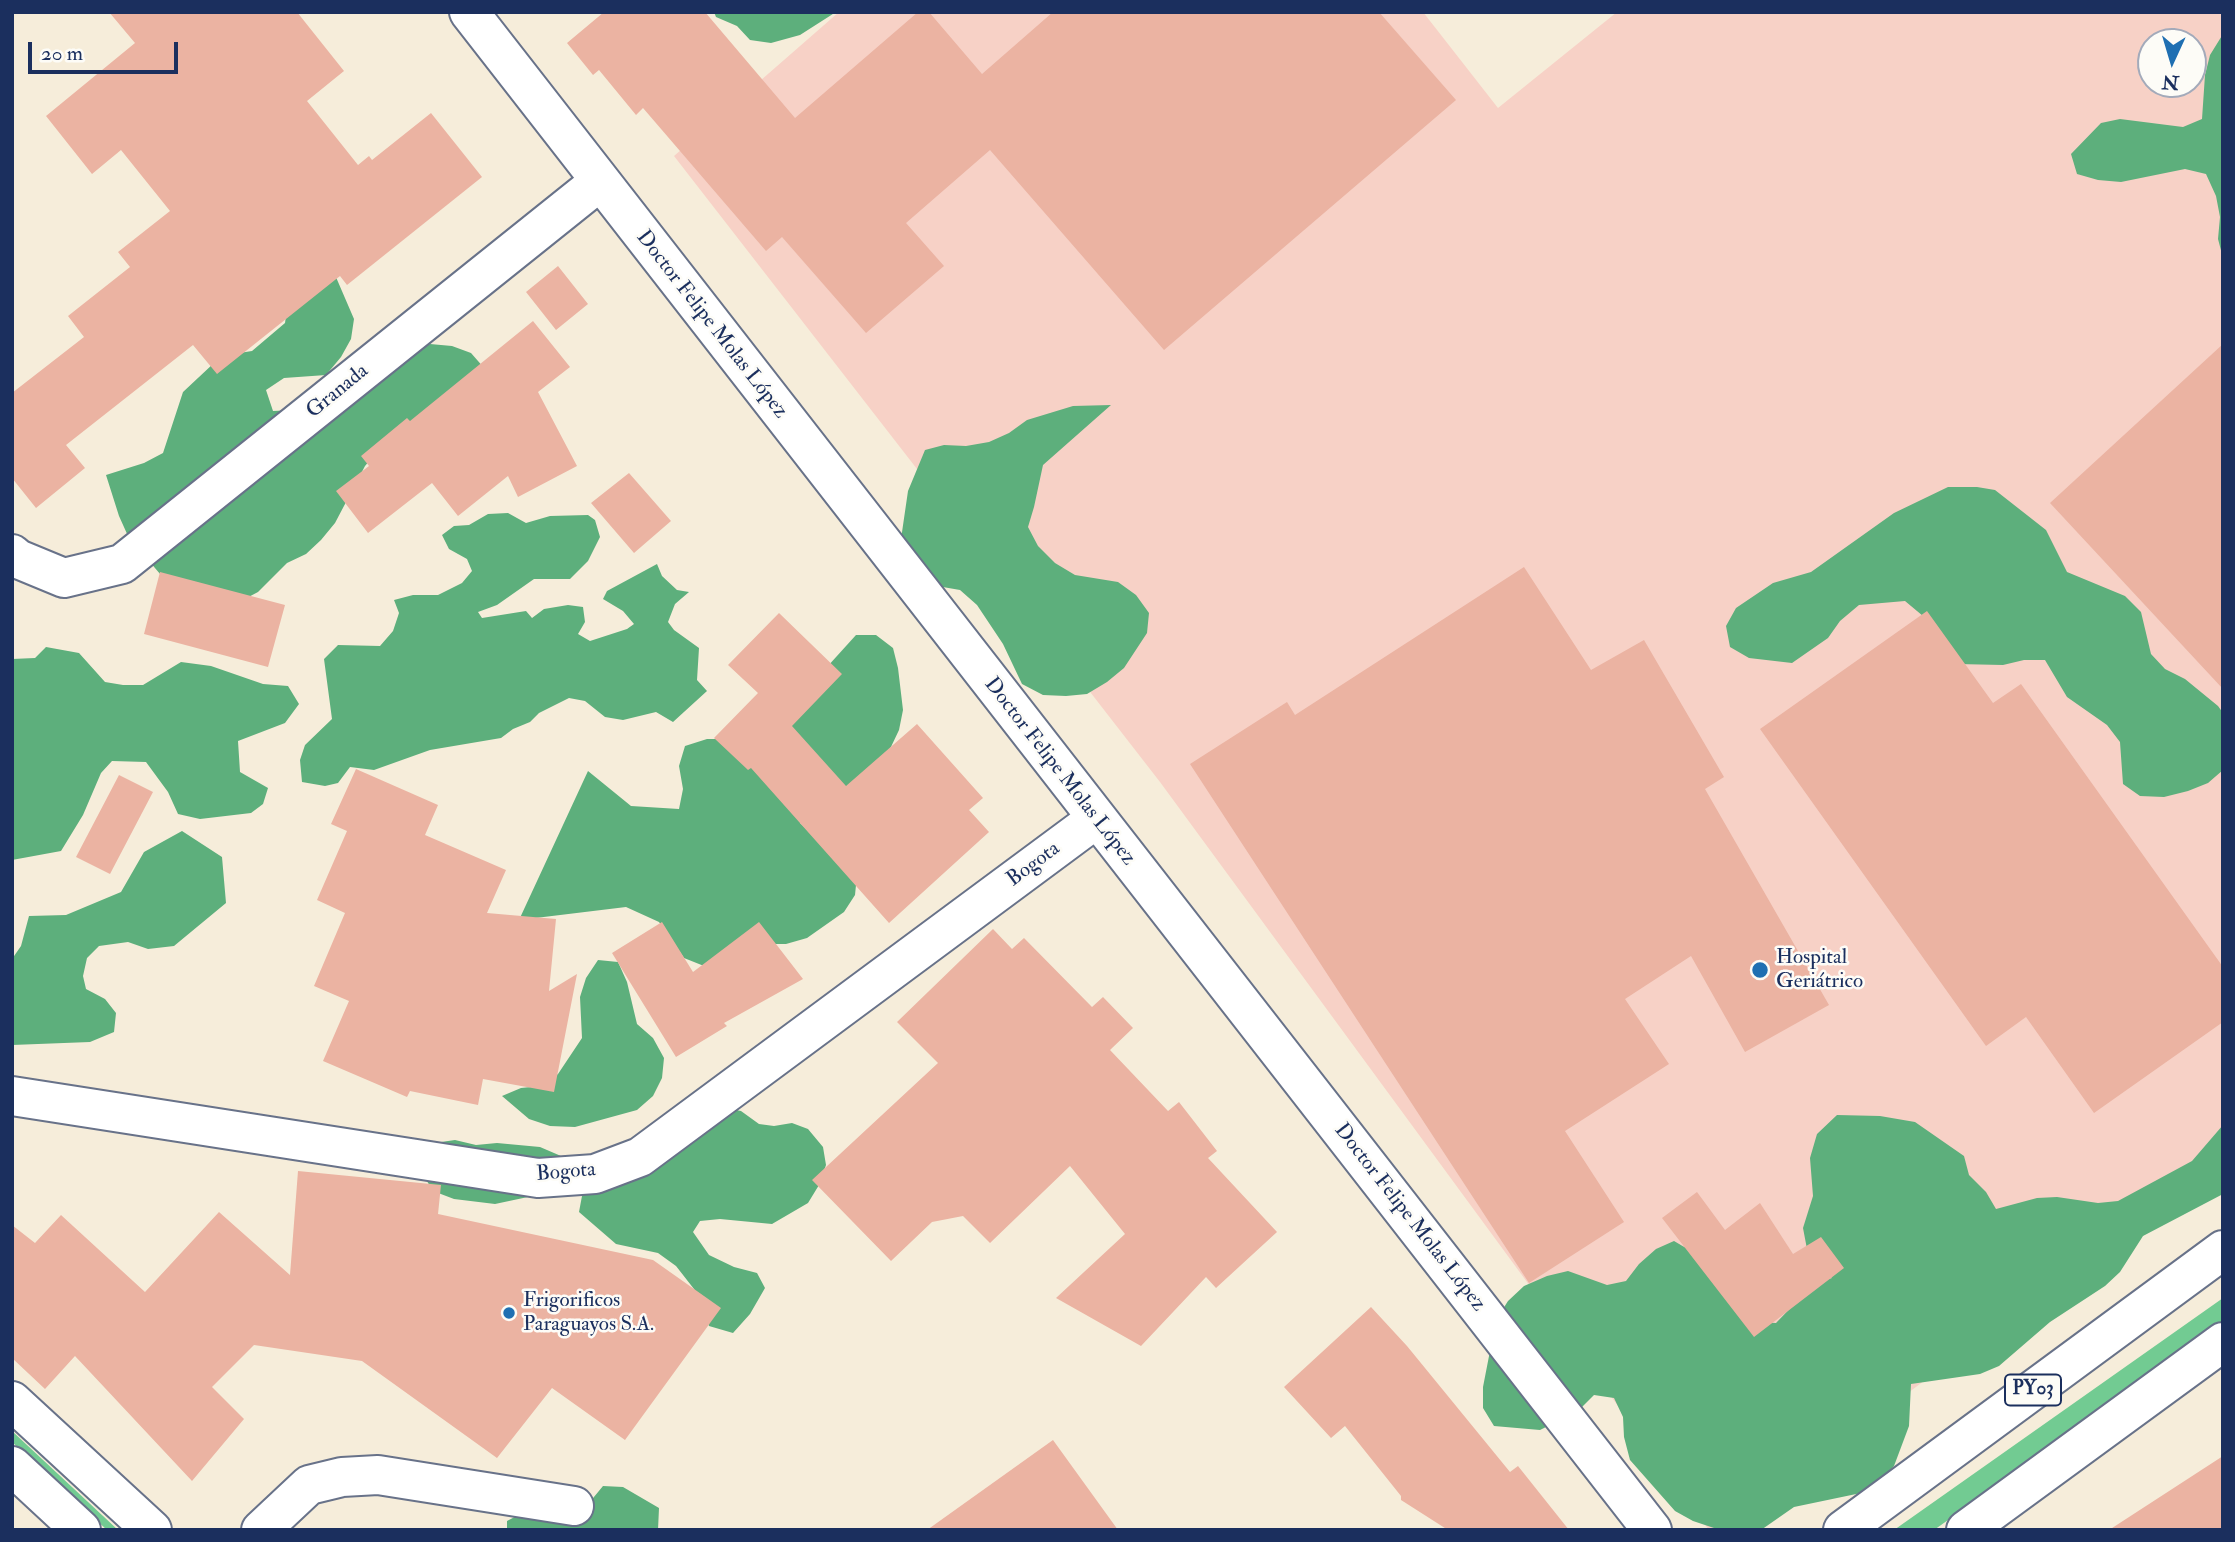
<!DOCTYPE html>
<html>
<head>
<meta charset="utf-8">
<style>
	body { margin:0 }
	#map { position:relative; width:2235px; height:1542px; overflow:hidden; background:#f6edda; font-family:"IM FELL Double Pica",serif }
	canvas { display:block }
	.frame { position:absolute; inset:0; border:14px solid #1b2f5e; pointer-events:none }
	.north { position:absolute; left:2137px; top:28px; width:70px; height:70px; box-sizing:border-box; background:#fdfcf7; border:2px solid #a3aaba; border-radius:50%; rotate:184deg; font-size:19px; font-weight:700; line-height:28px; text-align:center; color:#1b2f5e }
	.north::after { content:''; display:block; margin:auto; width:24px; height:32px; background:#1f6fb2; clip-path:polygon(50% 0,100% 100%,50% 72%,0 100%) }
	.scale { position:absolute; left:28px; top:42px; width:150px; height:32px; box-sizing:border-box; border:4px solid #1b2f5e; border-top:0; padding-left:9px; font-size:21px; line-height:24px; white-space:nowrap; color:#1b2f5e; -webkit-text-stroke:5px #fdfcf7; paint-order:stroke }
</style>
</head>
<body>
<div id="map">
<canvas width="2235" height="1542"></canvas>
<div class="frame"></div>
<div class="north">N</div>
<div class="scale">20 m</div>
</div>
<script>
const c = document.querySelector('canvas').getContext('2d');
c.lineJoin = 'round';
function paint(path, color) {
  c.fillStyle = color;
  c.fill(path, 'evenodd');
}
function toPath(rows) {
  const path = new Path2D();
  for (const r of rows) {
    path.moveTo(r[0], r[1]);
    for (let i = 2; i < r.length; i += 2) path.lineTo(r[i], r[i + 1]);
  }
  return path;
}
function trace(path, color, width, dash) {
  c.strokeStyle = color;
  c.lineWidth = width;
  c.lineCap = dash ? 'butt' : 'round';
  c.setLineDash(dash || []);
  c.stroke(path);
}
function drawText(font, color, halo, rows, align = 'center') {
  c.font = font + ' "IM FELL Double Pica",serif';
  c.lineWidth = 5;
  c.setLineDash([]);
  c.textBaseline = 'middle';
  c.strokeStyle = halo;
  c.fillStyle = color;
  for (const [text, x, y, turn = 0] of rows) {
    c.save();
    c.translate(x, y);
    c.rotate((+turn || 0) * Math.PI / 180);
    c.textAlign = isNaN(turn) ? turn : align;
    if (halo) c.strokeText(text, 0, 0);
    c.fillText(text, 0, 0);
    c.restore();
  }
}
paint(toPath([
	[839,12,1423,12,1498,108,1617,12,2223,12,2223,1157,1725,1530,1709,1530,1160,782,674,156],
	[2151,42,2193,42,2193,84,2151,84]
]), '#f7d1c6');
paint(toPath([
	[2223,1298,2223,1325,1934,1530,1894,1530],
	[12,1431,118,1530,107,1530,12,1442]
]), '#72cb92');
paint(toPath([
	[714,12,836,12,800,35,771,43,750,40,737,26,716,17],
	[2223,34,2223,258,2218,239,2220,217,2216,196,2206,174,2185,169,2121,182,2098,180,2077,174,2071,154,2101,123,2120,119,2183,127,2202,119,2205,75,2210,55],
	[320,240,354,319,351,339,341,357,326,375,284,378,266,390,273,411,294,410,430,344,452,346,471,353,485,369,486,392,392,434,365,466,335,523,321,540,306,554,287,563,258,592,239,602,171,587,128,536,119,516,106,475,144,463,163,453,183,392,214,363,233,354,252,351,285,323,288,302],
	[1111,405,1043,465,1034,507,1028,527,1038,546,1055,563,1075,575,1118,582,1136,595,1149,613,1147,633,1124,668,1107,682,1087,694,1066,696,1043,695,1022,684,1003,644,977,605,960,590,937,586,901,539,908,491,925,450,944,445,966,446,989,442,1009,433,1027,420,1073,406],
	[1948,487,1977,487,1995,490,2046,530,2067,572,2125,596,2141,612,2151,654,2165,669,2185,679,2218,706,2223,713,2223,770,2208,783,2188,791,2164,797,2140,796,2123,784,2120,742,2107,725,2067,697,2045,660,2024,660,2003,665,1957,664,1923,616,1905,601,1859,605,1840,621,1828,638,1792,663,1749,658,1730,647,1726,626,1736,608,1773,583,1811,572,1894,513],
	[508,513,526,523,550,516,588,515,595,520,600,537,588,561,570,579,534,579,497,605,478,612,482,618,526,611,532,618,544,609,568,605,583,607,585,622,578,634,590,641,627,629,634,624,623,611,603,599,607,591,657,564,662,576,677,590,689,592,675,604,668,622,674,630,699,648,697,680,707,691,673,722,656,712,623,720,605,717,585,701,569,698,539,713,530,722,513,729,501,738,430,750,374,770,350,767,338,783,325,786,302,782,300,760,305,745,332,719,324,659,338,645,380,646,393,631,399,613,394,600,413,595,438,595,462,583,472,571,467,559,449,549,442,535,454,526,469,525,488,514],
	[856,635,876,635,893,648,898,668,903,710,899,730,890,749,862,784,801,802,800,823,857,875,855,895,844,912,807,938,786,944,766,944,704,966,684,958,659,922,626,907,519,920,588,771,631,806,679,809,683,789,679,766,685,746,707,739,747,739,827,667],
	[46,647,79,653,105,682,123,685,143,685,181,662,211,666,263,684,288,686,299,704,285,723,238,741,240,772,268,788,263,804,251,813,200,819,178,814,168,792,146,762,112,761,101,773,83,815,61,851,12,860,12,659,35,658],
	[182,831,222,857,226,903,174,946,148,949,128,942,99,946,87,958,83,976,86,989,105,999,116,1013,114,1032,90,1042,12,1045,12,959,21,946,29,916,66,915,121,892,144,852],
	[598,960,618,962,627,982,637,1024,653,1038,664,1058,662,1078,653,1096,637,1110,575,1127,550,1126,529,1119,502,1096,521,1088,541,1086,558,1074,582,1038,580,997,586,978],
	[721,1107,741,1111,759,1124,774,1126,792,1123,808,1129,823,1147,826,1165,819,1185,808,1203,772,1224,720,1219,700,1221,693,1232,709,1255,734,1267,757,1273,765,1288,750,1314,733,1333,709,1326,694,1289,676,1266,658,1253,616,1244,579,1212,582,1196,593,1184],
	[1837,1115,1880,1116,1915,1122,1964,1156,1969,1175,1986,1192,1996,1209,2037,1198,2057,1197,2098,1203,2118,1201,2192,1161,2223,1125,2223,1194,2143,1236,2120,1272,2105,1286,2050,1322,1999,1366,1980,1374,1911,1384,1909,1426,1894,1466,1879,1483,1861,1493,1794,1507,1761,1530,1714,1528,1693,1521,1675,1511,1630,1460,1624,1437,1623,1417,1614,1398,1594,1395,1578,1411,1540,1430,1494,1426,1483,1408,1483,1387,1496,1320,1508,1301,1524,1286,1547,1276,1568,1271,1607,1285,1626,1281,1639,1264,1656,1249,1674,1241,1691,1251,1755,1322,1776,1323,1805,1293,1822,1281,1832,1278,1814,1263,1807,1249,1803,1228,1813,1196,1810,1158,1817,1134],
	[455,1140,476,1145,497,1143,540,1147,561,1156,559,1181,542,1194,495,1204,454,1199,433,1191,422,1173,434,1143],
	[603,1486,623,1487,659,1508,658,1530,507,1530,507,1521,526,1511,589,1503]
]), '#5daf7c');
paint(toPath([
	[109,12,297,12,344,71,307,101,358,165,369,156,372,160,431,113,482,177,347,285,340,276,217,374,193,345,66,445,85,468,36,508,12,478,12,393,84,337,68,316,130,267,118,252,170,211,121,150,92,174,46,116,135,43],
	[604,12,705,12,795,118,918,12,929,12,982,74,1053,12,1379,12,1456,100,1164,350,990,150,906,223,944,266,866,333,782,237,766,251,643,108,636,115,599,70,593,75,567,43],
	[558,266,588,304,556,330,526,292],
	[533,321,570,367,538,392,577,466,518,497,508,476,458,516,432,483,368,533,336,491,369,466,361,456,407,418,410,421],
	[2223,344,2223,689,2050,503],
	[629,473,671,521,634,553,591,503],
	[1524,567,1591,670,1644,640,1724,777,1705,789,1829,1005,1745,1052,1691,956,1625,999,1669,1064,1565,1131,1624,1222,1529,1283,1190,764,1287,702,1295,715],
	[160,572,285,605,268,667,144,634],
	[1927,611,1993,703,2021,684,2223,967,2223,1022,2094,1113,2026,1017,1986,1046,1760,729],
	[779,613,842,674,792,726,846,786,917,724,983,798,969,810,989,832,889,923,751,768,748,770,714,738,758,693,728,665],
	[356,769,438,805,425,835,506,870,487,913,556,919,549,991,577,974,554,1092,483,1079,478,1105,410,1091,407,1097,323,1061,349,1001,314,986,345,913,317,900,347,831,331,824],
	[119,775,153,792,110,874,76,857],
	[662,922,693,972,759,922,803,979,724,1023,727,1026,676,1057,612,953],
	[993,929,1012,949,1024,938,1092,1007,1103,997,1133,1028,1110,1050,1168,1111,1179,1102,1217,1151,1208,1158,1277,1232,1216,1288,1206,1277,1141,1346,1056,1298,1125,1234,1070,1166,990,1243,963,1216,932,1222,891,1261,812,1180,938,1063,897,1022],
	[298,1171,441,1185,438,1214,653,1260,721,1308,625,1440,552,1388,497,1458,362,1361,254,1345,212,1387,244,1419,192,1481,75,1356,45,1389,12,1358,12,1225,35,1243,61,1215,145,1292,219,1212,290,1275],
	[1697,1192,1725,1230,1760,1203,1793,1254,1821,1237,1844,1268,1754,1337,1662,1218],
	[1371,1307,1407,1346,1510,1472,1518,1466,1569,1530,1448,1530,1401,1500,1401,1496,1345,1426,1331,1438,1284,1387],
	[1053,1440,1118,1530,927,1530],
	[2223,1456,2223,1530,2109,1530]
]), '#ebb3a2');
const street = toPath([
	[12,554,18,559,64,578,122,564,599,182],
	[12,1096,538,1178,595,1174,640,1157,1096,819],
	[261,1530,309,1485,342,1477,378,1475,574,1506]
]);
const secondary = toPath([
	[469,12,1652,1530]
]);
const primary = toPath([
	[12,1401,152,1530],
	[12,1466,81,1530]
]);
const highway = toPath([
	[1843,1530,2223,1250],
	[1966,1530,2223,1342]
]);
trace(street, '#687289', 42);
trace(secondary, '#687289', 42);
trace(primary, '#687289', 42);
trace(highway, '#687289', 42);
trace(street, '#fff', 38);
trace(secondary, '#fff', 38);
trace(primary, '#fff', 38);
trace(highway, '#fff', 38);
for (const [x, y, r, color] of [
	[1760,970,9,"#1f6fb2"],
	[509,1313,7,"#1f6fb2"]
]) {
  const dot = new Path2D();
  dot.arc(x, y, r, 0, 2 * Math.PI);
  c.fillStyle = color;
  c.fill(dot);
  trace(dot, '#fdfcf7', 2.5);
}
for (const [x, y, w] of [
	[2033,1390,56]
]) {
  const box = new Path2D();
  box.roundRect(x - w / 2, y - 15.5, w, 31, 5);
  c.fillStyle = '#fdfcf7';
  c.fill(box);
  trace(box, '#1b2f5e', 2);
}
drawText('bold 19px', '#1b2f5e', null, [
	["PY03",2033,1390]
]);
drawText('21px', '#1b2f5e', '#fdfcf7', [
	["Doctor Felipe Molas López",711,325,52],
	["Granada",338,392,-39],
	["Doctor Felipe Molas López",1059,772,52],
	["Bogota",1034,865,-37],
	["Bogota",566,1173,-5],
	["Doctor Felipe Molas López",1409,1218,52]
]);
drawText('21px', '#1b2f5e', '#fdfcf7', [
	["Hospital",1776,958],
	["Geriátrico",1776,982],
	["Frigorificos",523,1301],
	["Paraguayos S.A.",523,1325]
], 'left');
</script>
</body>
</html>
